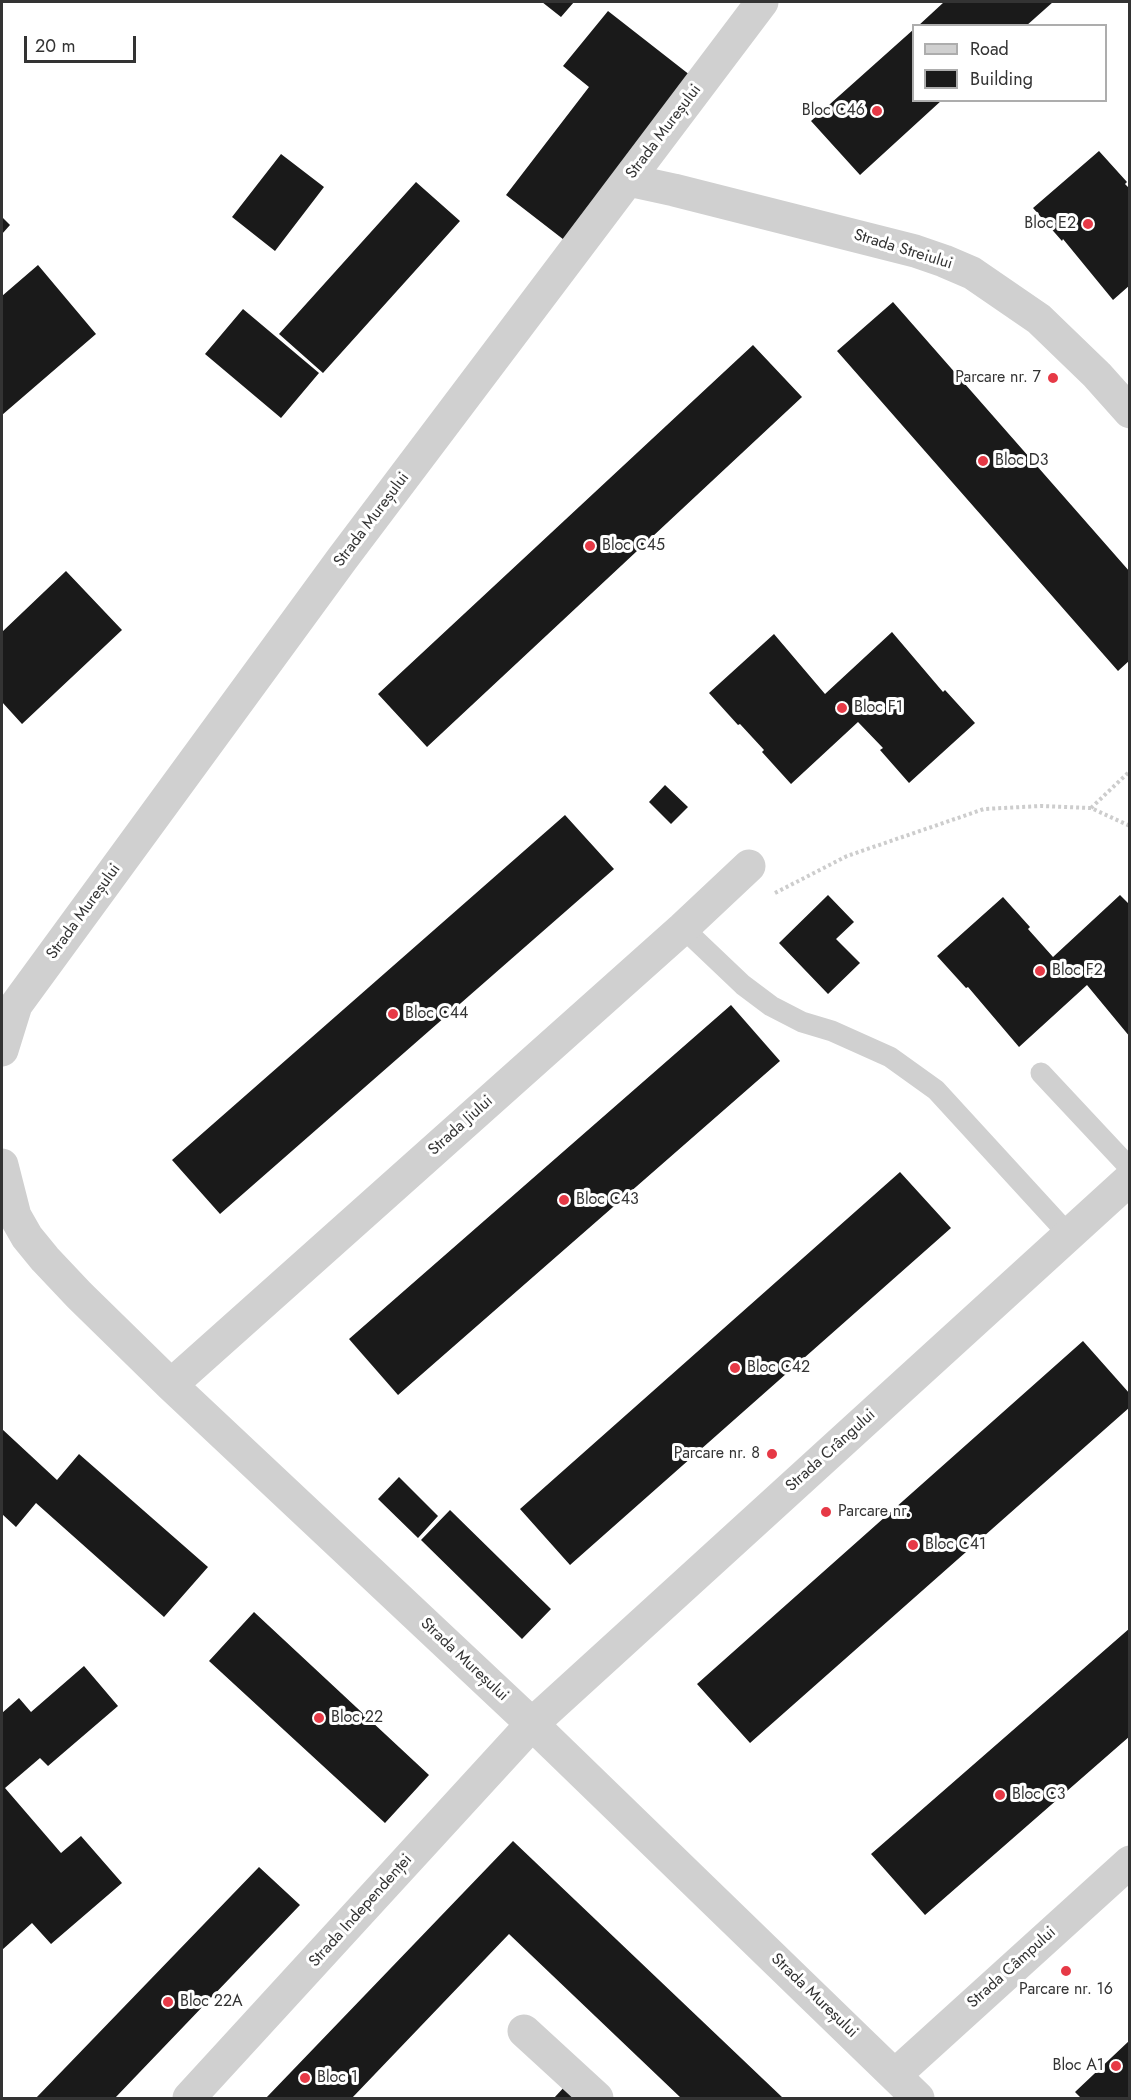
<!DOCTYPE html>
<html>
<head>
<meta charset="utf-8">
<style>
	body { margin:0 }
	#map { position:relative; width:1131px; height:2100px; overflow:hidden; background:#fff; font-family:Jost,sans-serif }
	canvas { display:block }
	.frame { position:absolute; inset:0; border:3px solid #333; pointer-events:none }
	.legend { position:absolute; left:912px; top:24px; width:195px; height:78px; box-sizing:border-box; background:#fff; border:2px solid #adadad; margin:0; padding:8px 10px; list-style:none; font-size:18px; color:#333 }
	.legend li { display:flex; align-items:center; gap:12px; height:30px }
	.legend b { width:30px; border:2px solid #adadad }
	.scale { position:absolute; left:24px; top:36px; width:112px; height:27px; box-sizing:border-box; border:3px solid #333; border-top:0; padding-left:8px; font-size:18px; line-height:21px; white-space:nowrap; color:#333; -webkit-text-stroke:4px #fff; paint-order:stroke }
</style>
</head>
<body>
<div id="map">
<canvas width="1131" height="2100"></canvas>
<div class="frame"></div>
<ul class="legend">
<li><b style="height:8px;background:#d0d0d0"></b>Road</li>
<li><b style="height:16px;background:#1a1a1a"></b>Building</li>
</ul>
<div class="scale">20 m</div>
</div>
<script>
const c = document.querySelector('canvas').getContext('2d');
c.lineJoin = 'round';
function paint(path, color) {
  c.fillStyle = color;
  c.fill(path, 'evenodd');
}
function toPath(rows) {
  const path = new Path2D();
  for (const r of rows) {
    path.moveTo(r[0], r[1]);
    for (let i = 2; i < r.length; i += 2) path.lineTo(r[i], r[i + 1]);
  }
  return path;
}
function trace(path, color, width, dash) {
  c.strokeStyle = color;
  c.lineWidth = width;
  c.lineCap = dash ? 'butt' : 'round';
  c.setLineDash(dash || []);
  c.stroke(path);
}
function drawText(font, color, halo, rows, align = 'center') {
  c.font = font + ' Jost,sans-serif';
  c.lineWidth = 6;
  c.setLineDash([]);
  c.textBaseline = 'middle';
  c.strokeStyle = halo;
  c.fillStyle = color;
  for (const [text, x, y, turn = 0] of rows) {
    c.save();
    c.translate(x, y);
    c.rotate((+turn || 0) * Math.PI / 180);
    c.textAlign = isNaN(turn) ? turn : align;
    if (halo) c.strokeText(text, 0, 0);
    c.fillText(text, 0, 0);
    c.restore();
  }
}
paint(toPath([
	[542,2,574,2,561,17],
	[944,2,1053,2,1026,26,918,26],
	[608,11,695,79,568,243,506,195,589,87,563,66],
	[914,29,914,100,942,100,860,175,811,121],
	[1099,151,1127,182,1125,184,1130,189,1130,285,1113,300,1063,239,1062,241,1033,208],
	[281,154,324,187,275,251,232,217],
	[416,182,460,221,323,373,279,334],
	[2,217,10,225,2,234],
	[38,265,96,334,2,415,2,296],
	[893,302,1130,572,1130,660,1118,671,837,351],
	[243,309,319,373,281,418,205,354],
	[753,345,802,397,427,747,378,694],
	[66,571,122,630,22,724,2,702,2,632],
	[892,632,943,692,945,690,975,723,909,783,880,750,883,748,858,722,791,784,762,752,764,750,740,724,738,725,709,693,774,634,825,694],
	[665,785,688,807,671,824,649,802],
	[565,815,614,869,220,1214,172,1160],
	[828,895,854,922,836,939,860,963,828,994,779,943],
	[1120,895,1130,905,1130,1037,1087,985,1019,1047,968,987,966,988,937,956,1003,897,1030,927,1028,929,1053,957],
	[731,1005,780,1061,398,1395,349,1339],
	[900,1172,951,1228,570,1565,520,1509],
	[1083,1341,1130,1394,1130,1407,750,1743,697,1684],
	[2,1429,57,1480,79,1454,208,1567,164,1617,36,1503,16,1527,2,1514],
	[399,1477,438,1516,418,1538,378,1499],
	[450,1510,551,1609,522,1639,421,1540],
	[254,1612,429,1775,385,1823,209,1661],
	[1130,1628,1130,1736,925,1915,871,1854],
	[84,1666,118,1706,48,1766,40,1758,5,1788,61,1853,81,1836,122,1883,51,1944,32,1923,2,1950,2,1713,19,1698,31,1712],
	[513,1841,783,2098,681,2098,509,1934,352,2098,266,2098],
	[259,1867,300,1905,115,2098,36,2098],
	[1130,2040,1130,2098,1081,2098,1075,2092],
	[566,2085,581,2098,554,2098]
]), '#1a1a1a');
trace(toPath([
	[1091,808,1130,771],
	[775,893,847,856,984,809,1041,806,1091,808,1130,826]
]), '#cdcdcd', 4, [3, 3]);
trace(toPath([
	[683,928,743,985,771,1006,802,1022,832,1031,890,1057,936,1090,1069,1235],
	[1041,1073,1130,1168]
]), '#d0d0d0', 21);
trace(toPath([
	[628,180,674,190,915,251,944,261,972,273,1039,319,1097,375,1130,412],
	[2,1050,16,1005,342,559,762,2],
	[2,1165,15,1216,27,1237,45,1259,79,1295,171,1385,532,1724,918,2098],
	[171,1385,683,928,749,866],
	[524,2031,597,2098],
	[895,2075,1130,1862],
	[189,2098,532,1724,1130,1179]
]), '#d0d0d0', 33);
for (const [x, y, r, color] of [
	[877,111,6,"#e63946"],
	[1088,224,6,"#e63946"],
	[1053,378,6,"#e63946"],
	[983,461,6,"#e63946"],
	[590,546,6,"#e63946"],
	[842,708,6,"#e63946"],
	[1040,971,6,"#e63946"],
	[393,1014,6,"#e63946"],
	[564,1200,6,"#e63946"],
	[735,1368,6,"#e63946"],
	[772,1454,6,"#e63946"],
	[826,1512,6,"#e63946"],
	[913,1545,6,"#e63946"],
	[319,1718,6,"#e63946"],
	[1000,1795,6,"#e63946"],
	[1066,1971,6,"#e63946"],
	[168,2002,6,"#e63946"],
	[1116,2066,6,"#e63946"],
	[305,2078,6,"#e63946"]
]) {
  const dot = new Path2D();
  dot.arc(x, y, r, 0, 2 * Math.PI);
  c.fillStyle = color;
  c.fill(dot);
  trace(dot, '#fff', 2);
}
drawText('16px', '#333', '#fff', [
	["Bloc C46",865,111,"right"],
	["Bloc E2",1076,224,"right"],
	["Parcare nr. 7",1041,378,"right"],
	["Bloc D3",995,461],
	["Bloc C45",602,546],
	["Bloc F1",854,708],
	["Bloc F2",1052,971],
	["Bloc C44",405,1014],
	["Bloc C43",576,1200],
	["Bloc C42",747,1368],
	["Parcare nr. 8",760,1454,"right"],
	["Parcare nr.",838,1512],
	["Bloc C41",925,1545],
	["Bloc 22",331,1718],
	["Bloc C3",1012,1795],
	["Parcare nr. 16",1066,1990,"center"],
	["Bloc 22A",180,2002],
	["Bloc A1",1104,2066,"right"],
	["Bloc 1",317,2078]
], 'left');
drawText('16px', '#333', '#fff', [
	["Strada Mureșului",664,132,-53],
	["Strada Streiului",903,250,17],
	["Strada Mureșului",372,520,-53],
	["Strada Mureșului",84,912,-54],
	["Strada Jiului",461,1126,-42],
	["Strada Crângului",831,1451,-42],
	["Strada Mureșului",464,1660,43],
	["Strada Independenței",361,1911,-48],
	["Strada Câmpului",1012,1968,-42],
	["Strada Mureșului",814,1996,44]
]);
</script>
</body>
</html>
